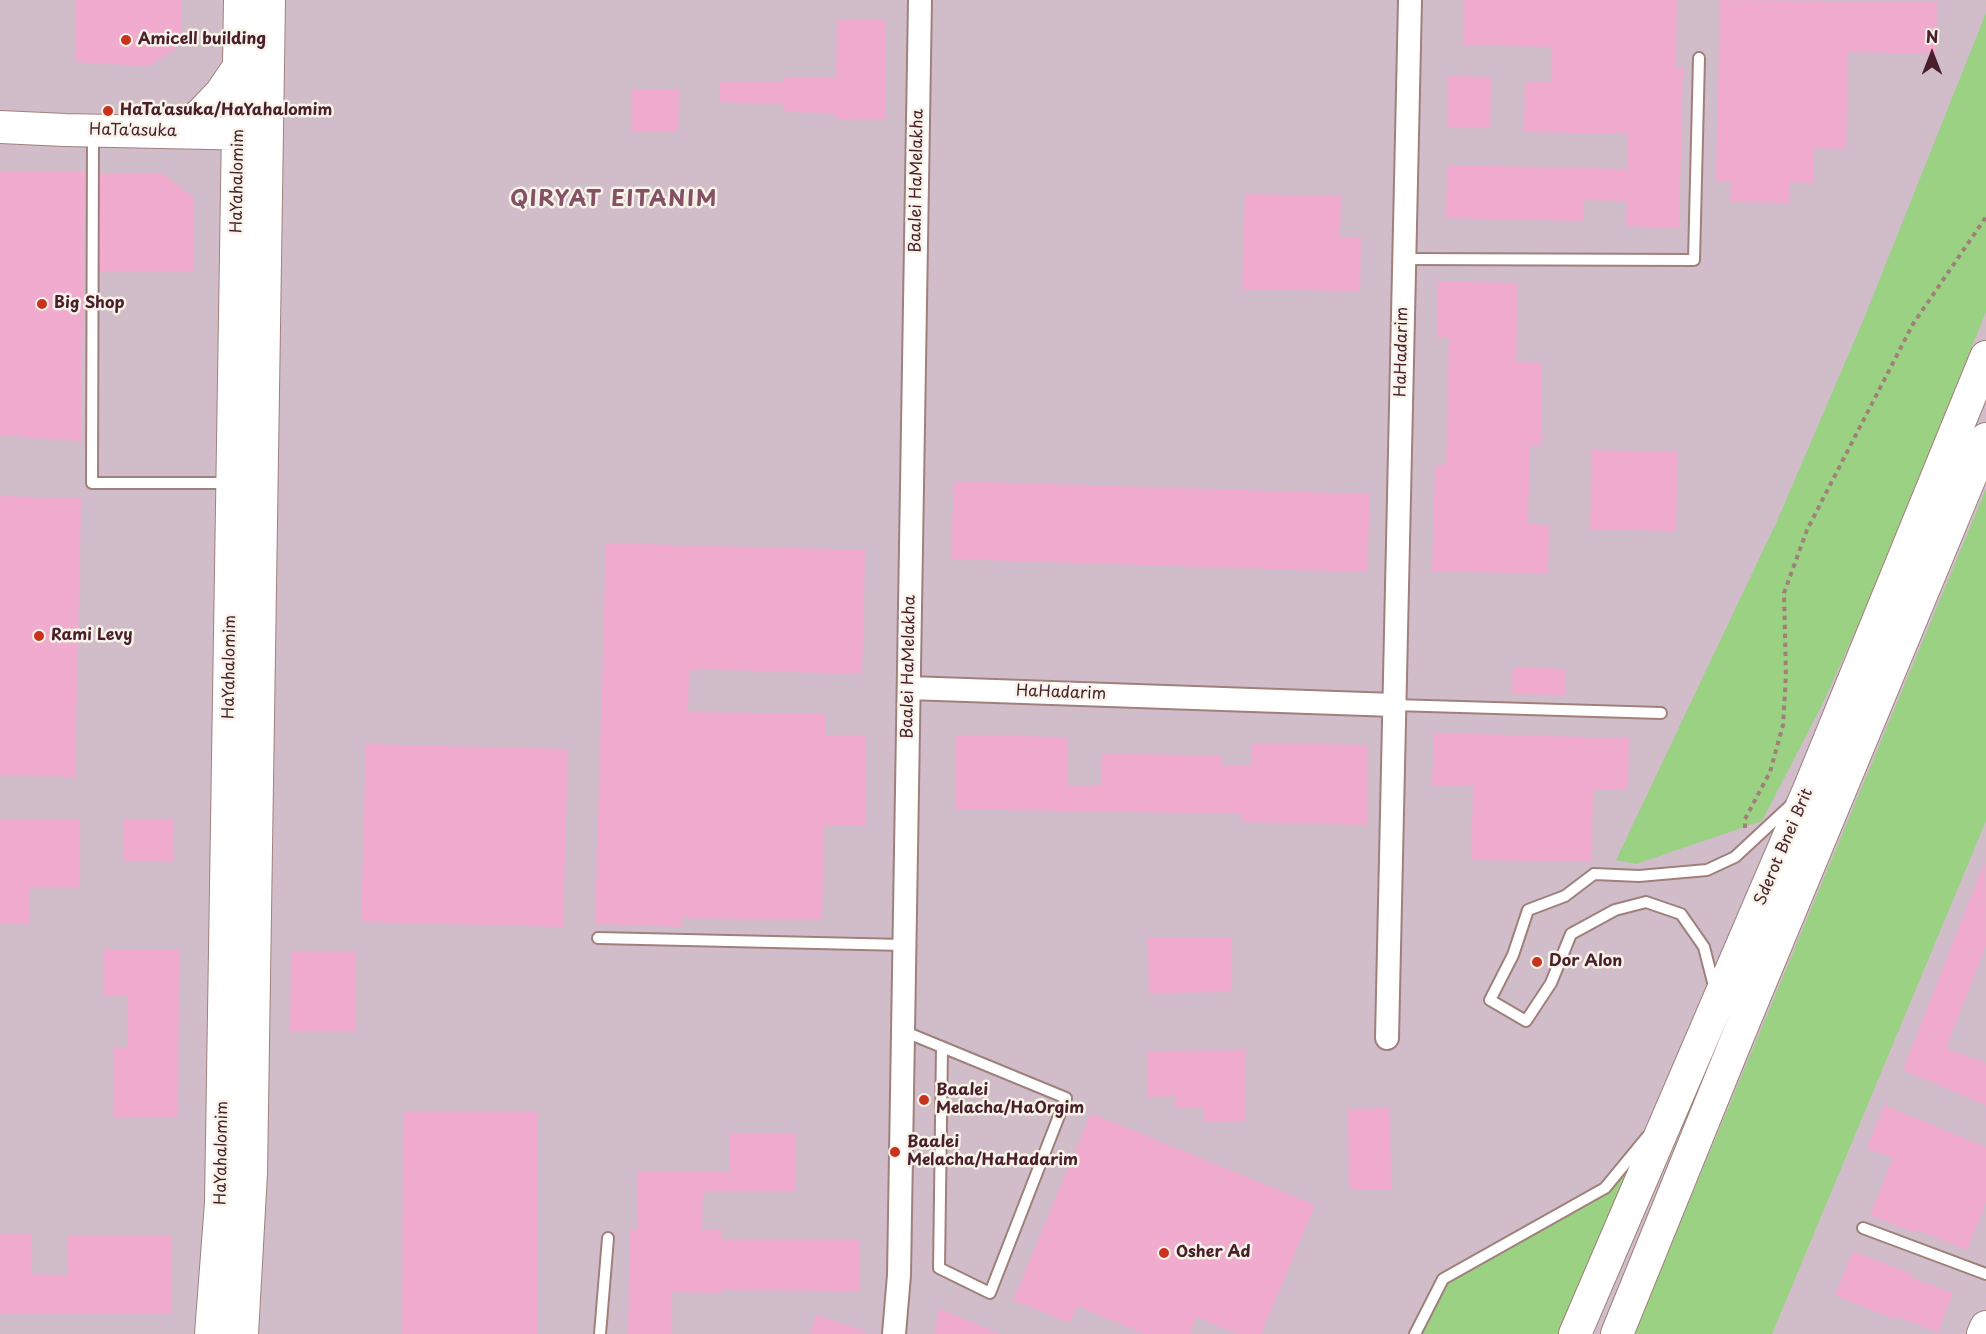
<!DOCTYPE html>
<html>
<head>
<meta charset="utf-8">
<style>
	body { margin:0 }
	#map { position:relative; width:1986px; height:1334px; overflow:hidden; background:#f4e3ca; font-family:"Playpen Sans",sans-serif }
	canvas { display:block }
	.north { position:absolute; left:1902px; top:24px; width:60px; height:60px; -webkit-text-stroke:4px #f7f3e8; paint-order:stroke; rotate:0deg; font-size:16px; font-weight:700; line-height:24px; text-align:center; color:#4a1f2b }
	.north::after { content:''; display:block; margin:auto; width:21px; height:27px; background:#4a1f2b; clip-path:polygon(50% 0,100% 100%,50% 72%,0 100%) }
</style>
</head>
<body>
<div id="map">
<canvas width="1986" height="1334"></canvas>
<div class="north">N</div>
</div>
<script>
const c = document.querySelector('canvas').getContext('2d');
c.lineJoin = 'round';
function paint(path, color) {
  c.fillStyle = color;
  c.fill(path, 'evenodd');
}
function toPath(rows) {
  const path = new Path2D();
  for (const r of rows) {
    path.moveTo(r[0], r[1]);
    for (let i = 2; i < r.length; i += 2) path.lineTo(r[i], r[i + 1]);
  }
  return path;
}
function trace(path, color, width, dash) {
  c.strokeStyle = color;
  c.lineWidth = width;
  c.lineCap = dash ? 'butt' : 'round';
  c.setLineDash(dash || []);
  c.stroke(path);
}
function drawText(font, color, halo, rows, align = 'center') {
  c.font = font + ' "Playpen Sans",sans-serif';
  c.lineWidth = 5;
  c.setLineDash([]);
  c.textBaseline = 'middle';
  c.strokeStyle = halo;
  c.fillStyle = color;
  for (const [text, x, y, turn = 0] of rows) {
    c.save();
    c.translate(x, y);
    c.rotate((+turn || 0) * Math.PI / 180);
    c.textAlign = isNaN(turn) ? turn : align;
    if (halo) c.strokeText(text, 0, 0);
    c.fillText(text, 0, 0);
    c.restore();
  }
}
paint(toPath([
	[0,0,1986,0,1986,1334,0,1334]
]), '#d1bdca');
paint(toPath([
	[1986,13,1986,312,1861,618,1823,703,1762,821,1636,864,1616,860,1777,521,1865,316],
	[1986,489,1986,821,1772,1334,1634,1334],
	[1648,1162,1575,1334,1415,1334,1443,1279]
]), '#9ad183');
paint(toPath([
	[76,0,182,0,182,30,174,50,149,66,75,62],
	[1464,0,1677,0,1676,67,1683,67,1679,228,1626,226,1627,201,1584,200,1584,221,1446,218,1447,165,1627,169,1628,134,1524,132,1525,82,1551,82,1552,47,1463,45],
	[1720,0,1937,2,1936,54,1848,52,1846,149,1814,148,1814,183,1789,182,1789,203,1730,202,1731,181,1716,181],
	[837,20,886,20,885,120,836,120,836,113,784,112,784,104,719,102,720,81,784,82,784,78,836,78],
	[1448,76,1491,77,1490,128,1447,127],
	[632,89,679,90,678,132,631,132],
	[0,171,85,172,81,441,0,435],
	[100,174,163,174,193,197,193,272,100,272],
	[1245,194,1341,196,1340,237,1361,238,1360,291,1242,289],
	[1438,281,1518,283,1516,362,1542,363,1541,446,1530,446,1528,524,1549,525,1548,574,1432,571,1435,465,1446,465,1449,338,1437,337],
	[1592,450,1678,452,1676,531,1590,529],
	[954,481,1370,494,1367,572,951,559],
	[0,496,81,498,75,777,0,775],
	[606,543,865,550,862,674,689,669,688,712,826,714,825,735,866,736,865,826,824,826,822,920,682,918,682,927,595,924],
	[1513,667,1566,669,1565,695,1512,694],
	[1434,733,1629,738,1628,790,1593,789,1592,862,1471,860,1473,786,1432,785],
	[956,735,1068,737,1067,785,1102,786,1102,753,1222,756,1221,766,1251,766,1251,743,1368,745,1367,825,1242,822,1242,814,955,809],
	[366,744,568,749,563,927,361,922],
	[0,819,79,820,79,888,30,888,30,924,0,924],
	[123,819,174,819,174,861,123,861],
	[1985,861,1986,945,1946,1048,1986,1063,1986,1105,1903,1070],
	[1148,937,1231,937,1231,992,1149,993],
	[103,949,179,950,178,1117,114,1117,114,1047,127,1047,128,995,103,995],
	[291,951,356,951,356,1032,290,1032],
	[1246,1050,1246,1121,1203,1122,1203,1108,1175,1108,1175,1096,1147,1097,1147,1051],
	[1884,1105,1986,1147,1986,1202,1967,1250,1916,1230,1915,1233,1870,1215,1893,1158,1867,1148],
	[1390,1108,1391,1190,1349,1190,1348,1109],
	[403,1111,537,1111,537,1334,402,1334],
	[1091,1113,1315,1205,1261,1334,1239,1334,1196,1317,1189,1334,1145,1334,1077,1306,1070,1323,1013,1300],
	[730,1134,796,1134,796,1191,703,1191,702,1229,721,1229,721,1239,860,1240,860,1291,721,1290,721,1293,671,1292,671,1334,628,1334,630,1229,638,1229,638,1171,730,1171],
	[0,1233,32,1233,31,1274,67,1275,67,1235,172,1235,172,1314,0,1313],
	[1853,1251,1912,1274,1911,1277,1953,1293,1938,1332,1895,1316,1894,1319,1835,1295],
	[939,1308,1000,1334,934,1334],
	[816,1315,865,1331,865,1334,810,1334]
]), '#f1abce');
const lane = toPath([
	[93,134,92,483,229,483],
	[1404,259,1694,260,1699,58],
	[1394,705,1661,713],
	[598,938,904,945],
	[1715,990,1704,947,1681,914,1646,902,1615,910,1571,934,1551,983,1526,1021,1490,1000,1513,955,1528,910,1565,896,1594,874,1639,876,1707,870,1735,857,1792,804],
	[903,1031,1066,1098,990,1293,939,1268,942,1047],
	[1863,1228,1986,1274],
	[600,1334,608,1238],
	[1415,1334,1443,1279,1605,1188,1647,1137]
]);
const street = toPath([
	[909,688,1394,705],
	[1387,1038,1410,0],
	[894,1334,899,1275,920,0]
]);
const secondary = toPath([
	[0,127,65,130,258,134],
	[178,132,201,114,221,93,240,65],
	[211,1334,221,1203,240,0],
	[242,1334,251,1173,269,0],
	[1575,1334,1810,787,1986,357],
	[1617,1334,1736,1041,1986,439],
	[1983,1334,1986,1327]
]);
trace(lane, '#9f817a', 14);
trace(street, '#9f817a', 26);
trace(secondary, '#9f817a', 34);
trace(toPath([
	[1745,828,1745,819,1770,772,1783,725,1786,675,1784,593,1807,530,1913,324,1986,217]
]), '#9f817a', 4, [4.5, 4.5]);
trace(lane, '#fff', 10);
trace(street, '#fff', 22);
trace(secondary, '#fff', 32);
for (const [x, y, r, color] of [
	[126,40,6,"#c8321e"],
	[108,111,6,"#c8321e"],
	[42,304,6,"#c8321e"],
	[39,636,6,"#c8321e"],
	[1537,962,6,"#c8321e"],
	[924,1100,6,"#c8321e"],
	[895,1152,6,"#c8321e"],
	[1164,1253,6,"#c8321e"]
]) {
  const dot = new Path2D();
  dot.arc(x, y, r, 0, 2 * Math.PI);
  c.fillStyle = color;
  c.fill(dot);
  trace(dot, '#f7f3e8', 2);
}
drawText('bold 16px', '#4a1f2b', '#f7f3e8', [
	["Amicell building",138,40],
	["HaTa'asuka/HaYahalomim",120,111],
	["Big Shop",54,304],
	["Rami Levy",51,636],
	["Dor Alon",1549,962],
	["Baalei",936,1091],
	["Melacha/HaOrgim",936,1109],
	["Baalei",907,1143],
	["Melacha/HaHadarim",907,1161],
	["Osher Ad",1176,1253]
], 'left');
drawText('16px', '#4a1f2b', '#f7f3e8', [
	["HaTa'asuka",133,131,1],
	["HaYahalomim",238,181,-89],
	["Baalei HaMelakha",917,181,-89],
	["HaHadarim",1402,352,-89],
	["HaYahalomim",230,667,-89],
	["Baalei HaMelakha",909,667,-89],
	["HaHadarim",1061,693,2],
	["Sderot Bnei Brit",1784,847,-67],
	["HaYahalomim",222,1153,-89]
]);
c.letterSpacing = '1.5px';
drawText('bold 22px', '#845064', '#f7f3e8', [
	["QIRYAT EITANIM",614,200]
]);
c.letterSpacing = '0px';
</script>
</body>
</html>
